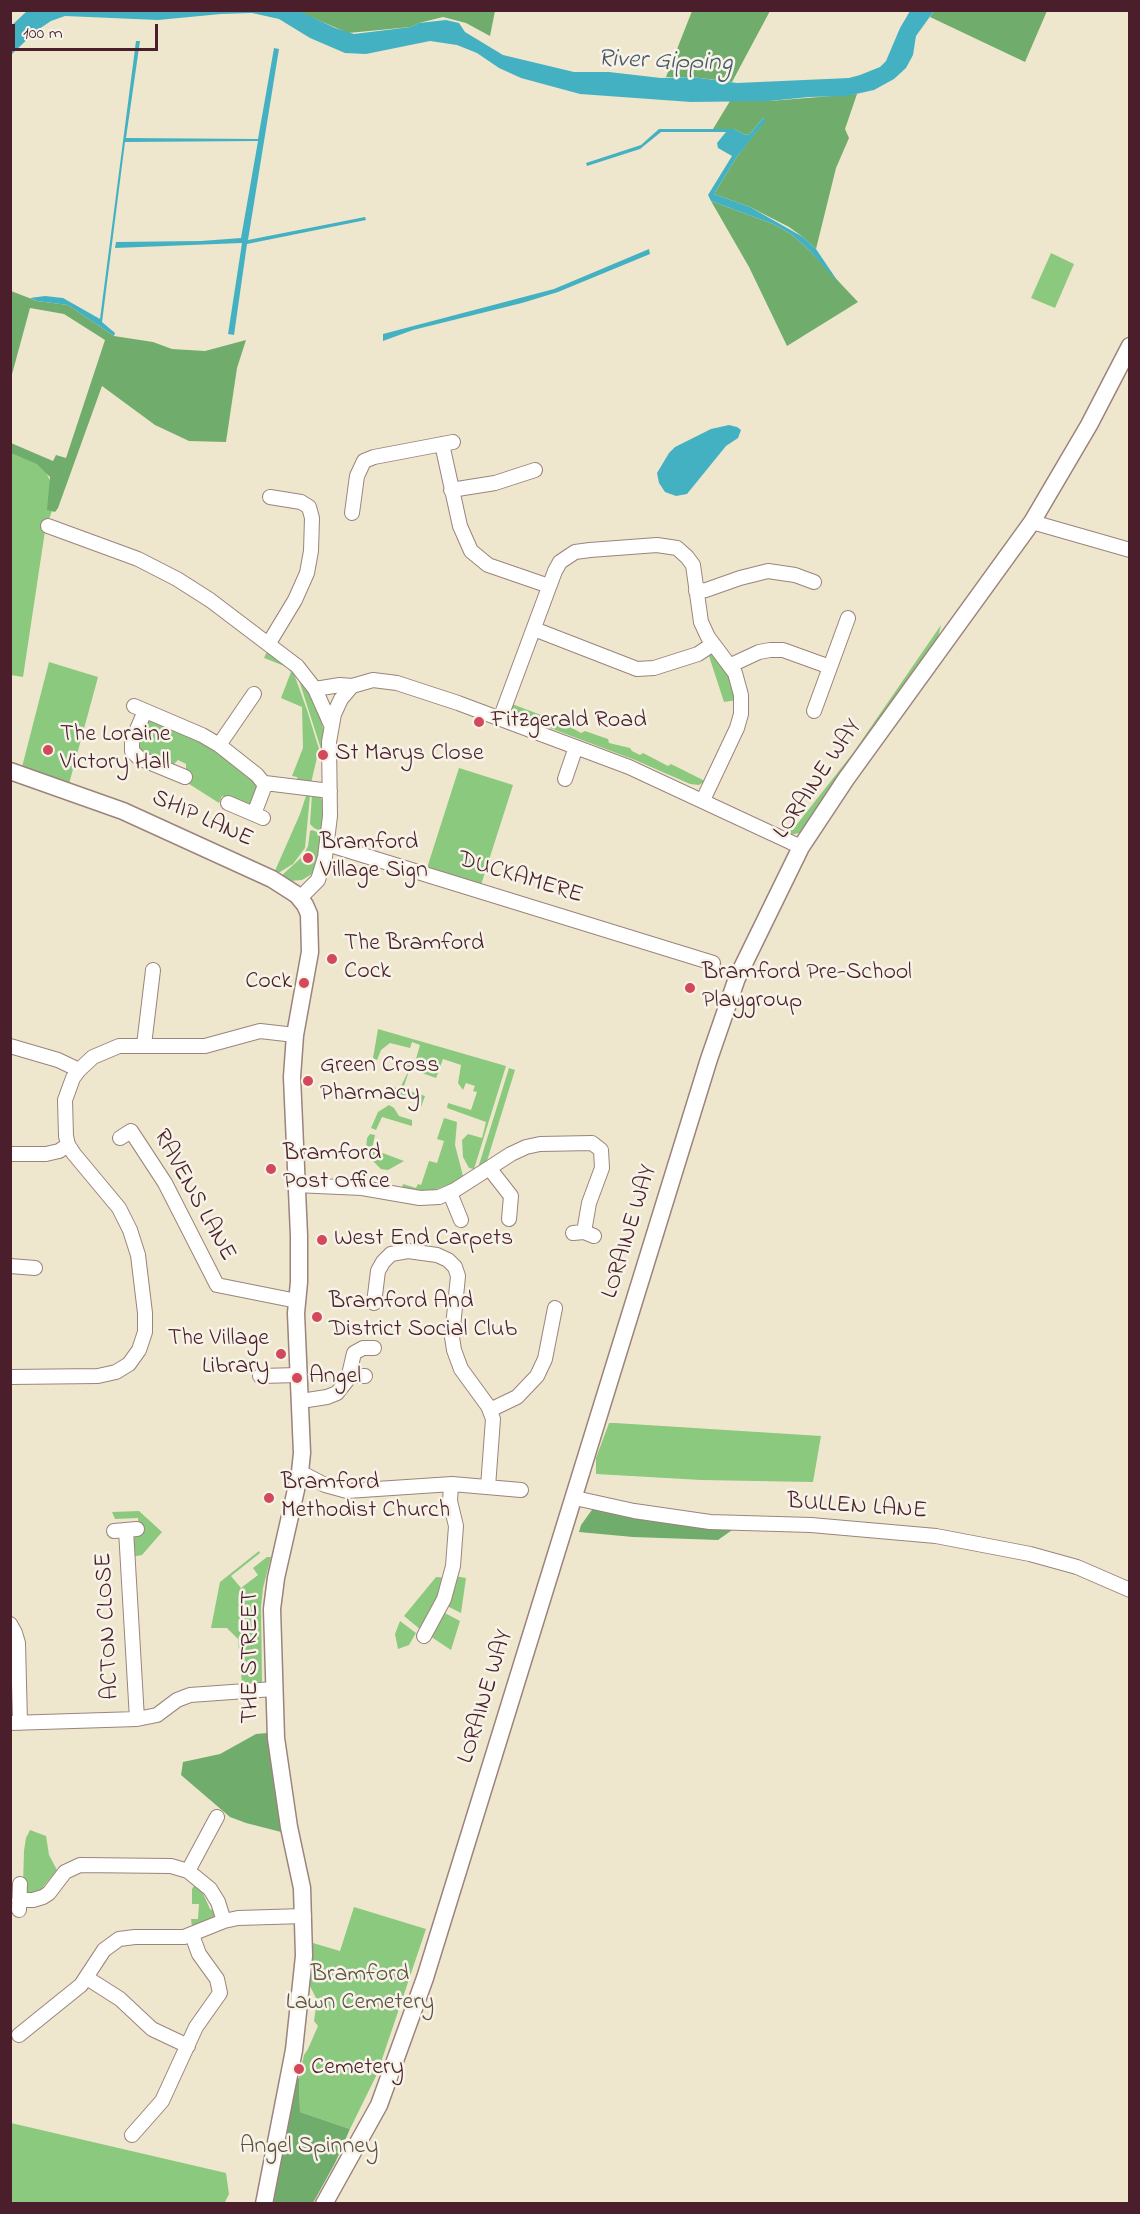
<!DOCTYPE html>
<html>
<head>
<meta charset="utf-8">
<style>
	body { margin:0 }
	#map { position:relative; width:1140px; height:2214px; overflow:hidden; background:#efe7cd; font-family:"Indie Flower",sans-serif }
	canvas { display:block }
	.frame { position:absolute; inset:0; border:12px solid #4a1f2b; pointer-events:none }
	.scale { position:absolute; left:12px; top:24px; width:146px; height:27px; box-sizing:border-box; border:3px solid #4a1f2b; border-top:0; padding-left:8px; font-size:18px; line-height:21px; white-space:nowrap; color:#4a1f2b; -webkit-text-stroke:4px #f7f3e8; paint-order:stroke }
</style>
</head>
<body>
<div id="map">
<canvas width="1140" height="2214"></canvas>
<div class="frame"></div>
<div class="scale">100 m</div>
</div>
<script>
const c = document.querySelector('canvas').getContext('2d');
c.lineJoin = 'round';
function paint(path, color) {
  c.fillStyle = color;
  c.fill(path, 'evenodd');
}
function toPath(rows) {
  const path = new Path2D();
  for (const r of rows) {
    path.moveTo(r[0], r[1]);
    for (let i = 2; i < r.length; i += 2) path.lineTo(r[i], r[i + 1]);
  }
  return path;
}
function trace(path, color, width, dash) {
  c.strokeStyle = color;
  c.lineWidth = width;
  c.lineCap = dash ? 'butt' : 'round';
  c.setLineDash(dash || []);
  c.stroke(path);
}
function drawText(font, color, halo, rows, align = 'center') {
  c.font = font + ' "Indie Flower",sans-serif';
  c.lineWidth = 5;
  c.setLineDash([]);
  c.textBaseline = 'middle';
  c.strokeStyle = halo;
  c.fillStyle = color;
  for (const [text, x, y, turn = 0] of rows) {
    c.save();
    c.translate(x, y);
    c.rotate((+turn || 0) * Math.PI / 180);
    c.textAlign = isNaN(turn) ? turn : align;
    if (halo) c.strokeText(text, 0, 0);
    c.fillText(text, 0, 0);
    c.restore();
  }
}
paint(toPath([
	[1051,253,1074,264,1055,308,1031,298],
	[10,451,42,463,57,496,45,531,23,677,11,675],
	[941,625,938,638,799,833,790,835,776,831,793,830,794,828,853,753],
	[268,649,293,671,307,710,319,749,311,783,298,781,297,777,292,776,303,748,302,707,281,698,291,672,287,667,264,658],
	[714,652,727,667,737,700,724,702,708,653],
	[49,662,98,677,69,784,22,767],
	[297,674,313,692,319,709,326,743,321,749],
	[512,704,549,718,551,722,559,725,563,723,581,733,585,731,608,739,609,743,630,748,632,751,640,755,643,753,668,766,671,764,705,781,699,785,690,784,635,760,518,716,512,709],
	[151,720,203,741,249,774,258,785,252,805,243,805,222,796,219,803,186,782,186,764,178,760,172,766,143,755,137,744,143,726],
	[459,768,513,785,481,885,427,868],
	[312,794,319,796,325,803,325,833,314,828,310,824],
	[306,796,310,796,305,848,293,864,280,872,274,873,300,814],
	[312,830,322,834,318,858,312,874,302,880,289,881,280,877,303,856,308,846,310,831],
	[378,1029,506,1066,474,1169,469,1168,463,1157,462,1140,468,1134,482,1138,486,1122,447,1108,448,1103,471,1110,477,1092,473,1091,475,1086,466,1083,463,1090,458,1083,461,1065,443,1059,436,1078,422,1073,423,1070,412,1067,411,1072,409,1071,403,1089,425,1096,421,1107,413,1097,397,1095,394,1091,395,1087,399,1091,403,1088,401,1086,409,1070,404,1065,405,1063,414,1066,420,1045,412,1042,410,1048,390,1043,381,1050,377,1060,373,1058],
	[509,1068,515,1070,487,1161,478,1168],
	[389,1105,394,1108,399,1116,412,1120,412,1126,382,1117,376,1130,371,1128,378,1112],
	[444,1118,457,1122,455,1145,463,1176,453,1183,434,1190,421,1192,402,1188,403,1184,416,1188,418,1184,421,1185,429,1161,437,1163,444,1141,437,1139],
	[370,1134,375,1135,372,1149,404,1161,388,1170,381,1169,369,1157,366,1150,367,1138],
	[609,1423,615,1423,821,1436,813,1482,701,1480,596,1474,596,1458],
	[139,1511,162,1532,142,1555,131,1557,132,1535,139,1532,138,1518,115,1519,112,1512],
	[259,1551,260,1553,231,1576,241,1588,258,1575,253,1568,267,1557,271,1557,263,1588,261,1607,262,1682,242,1684,238,1639,227,1628,211,1628,220,1582],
	[454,1576,466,1578,461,1613,445,1605],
	[436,1577,448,1578,421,1630,404,1616],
	[441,1611,460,1621,451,1650,430,1636],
	[400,1621,416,1633,409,1645,398,1649,395,1634],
	[30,1830,46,1836,49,1855,57,1870,39,1892,33,1893,27,1892,23,1885,24,1851,26,1838],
	[195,1884,201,1889,210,1909,214,1911,215,1915,212,1919,192,1927,191,1919,198,1919,199,1904,192,1904,192,1889],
	[354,1907,426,1929,377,2074,350,2129,300,2112,299,2078,304,2055,308,2049,318,2026,314,2021,317,2000,309,1984,313,1943,340,1951],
	[11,2123,226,2173,229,2194,224,2204,11,2203]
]), '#8bc97e');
paint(toPath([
	[297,11,495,11,490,36,466,23,443,17,419,23,411,27,348,33],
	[692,11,770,11,732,82,692,77,666,77],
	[934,11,1047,11,1025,62,930,17],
	[857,94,845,129,849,138,836,168,816,249,803,237,789,227,750,207,714,194,736,158,765,120,763,118,750,134,745,135,734,129,713,129,730,101,769,101],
	[711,201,773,224,791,234,808,249,858,302,787,346,749,267],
	[11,291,37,301,68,305,114,336,153,342,172,349,205,351,246,340,237,368,226,442,189,441,155,425,102,386,58,508,55,512,47,510,50,477,37,464,11,453,11,443,53,461,56,455,66,458,105,340,64,314,30,308,11,378],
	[594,1507,684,1525,735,1528,718,1540,633,1537,579,1532,581,1525],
	[267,1733,271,1736,285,1833,246,1823,230,1817,181,1775,183,1762,220,1754,256,1734],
	[299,2078,300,2112,350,2129,335,2163,313,2203,267,2204,293,2079]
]), '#70ad6d');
paint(toPath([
	[297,10,335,28,354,34,411,27,419,23,446,20,459,23,465,32,503,55,574,72,609,72,661,78,692,77,737,83,849,78,860,75,880,67,886,61,900,28,910,11,934,11,916,36,913,55,906,68,894,79,874,90,847,96,809,97,769,101,691,102,580,94,521,78,499,68,477,53,457,45,430,41,366,54,345,53,310,38,279,19,252,13,221,14,158,20,65,16,51,21,36,31,11,55,11,26,27,11],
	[136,41,140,41,126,138,258,139,274,48,279,49,248,240,365,217,366,220,247,244,234,335,228,334,242,243,115,248,116,242,201,241,241,238,258,141,125,142,102,322,115,333,114,336,68,305,37,301,30,298,45,296,63,298,100,319],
	[763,118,766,120,736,158,714,194,750,207,803,237,816,249,839,283,808,249,791,234,773,224,711,201,708,195,732,156,718,148,717,143,726,132,661,132,640,149,587,166,586,163,641,145,659,129,734,129,745,135,750,134],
	[649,249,650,254,558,292,522,303,413,330,383,341,383,334,554,289],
	[729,425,737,427,741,430,738,438,726,446,687,494,676,496,665,492,659,483,657,473,669,453,675,447,711,429]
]), '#44b1c2');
const minor = toPath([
	[442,444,460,526,471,551,488,565,549,586],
	[451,490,495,483,535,470],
	[352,513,357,476,364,461,374,457,453,442],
	[1032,522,1130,550],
	[48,526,138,559,177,579,210,600,297,666,315,689,331,725],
	[696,591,706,590,740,578,768,571,795,575,814,582],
	[534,629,637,669,654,668,698,654,713,644],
	[269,643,295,600,307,573,311,551,312,518,309,507,301,502,270,497],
	[731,665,759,652,770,650,783,650,830,667],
	[315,689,340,685,352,686],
	[134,706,202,735,219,745,257,775,265,785,254,814],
	[145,711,132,741,132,751,139,758,185,777],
	[814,711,848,618],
	[500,719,555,571,560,562,575,552,590,550,657,545,677,548,687,557,693,565,701,622,708,637,735,673,741,695,741,714,737,728,703,800],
	[219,745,254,694],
	[565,779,576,747],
	[265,783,330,791],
	[228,803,263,818],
	[327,844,713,963],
	[300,898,318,880,325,857,330,816,329,742,334,714,341,699,352,686,373,680,397,683,458,703,629,767,801,847],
	[144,1045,153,970],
	[10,1046,58,1060,79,1070],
	[120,1138,131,1131,165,1183,217,1285,297,1301],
	[10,1154,46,1154,59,1151,68,1145],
	[489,1168,511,1196,509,1219],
	[295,1185,362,1188,420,1198,439,1197,455,1190,511,1154,526,1147,540,1144,592,1143,601,1150,602,1168,589,1203,584,1232],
	[450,1193,461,1220],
	[573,1233,584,1232,594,1236],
	[10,1266,35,1268],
	[374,1303,378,1271,383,1262,391,1254,408,1251,437,1255,448,1260,455,1267,458,1276,452,1337,454,1350,461,1369,488,1406,493,1419,488,1487],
	[260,1376,299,1375],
	[349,1376,365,1376],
	[10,1377,98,1376,116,1372,129,1364,139,1350,145,1332,145,1313,138,1255,130,1230,119,1208,74,1154,68,1145,66,1136,65,1100,73,1078,79,1070,93,1057,119,1046,205,1046,260,1031,295,1035],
	[301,1401,327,1397,337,1393,348,1379,354,1353,363,1348,374,1348],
	[490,1410,517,1397,537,1376,545,1359,555,1308],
	[300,1472,325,1485,347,1491,452,1484,521,1490],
	[575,1498,634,1511,710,1522,811,1525,936,1536,1030,1554,1077,1567,1130,1590],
	[126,1530,137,1719],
	[114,1531,137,1529],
	[10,1624,15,1633,18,1643,20,1723],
	[424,1636,444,1599,453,1566,456,1526,450,1501,451,1485],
	[10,1723,137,1719,157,1715,177,1700,190,1695,274,1689],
	[188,1871,217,1817],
	[19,1900,33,1900,43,1897,49,1893,65,1872,80,1865,171,1866,188,1871,210,1889,218,1902,224,1921],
	[19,1910,20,1884],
	[87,1978,120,1999,152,2029,188,2046],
	[19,2035,81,1985,104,1950,119,1939,135,1937,184,1937,224,1921,238,1918,304,1916],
	[132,2135,162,2101,196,2027,220,1993,217,1979,199,1954,192,1935]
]);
const major = toPath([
	[10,771,123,811,272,879,297,895,305,905,309,914,310,952,295,1035,292,1077,299,1236,299,1282,296,1313,302,1453,300,1472,276,1578,272,1609,276,1738,289,1827,302,1888,304,1956,294,2050,264,2204],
	[324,2204,379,2105,425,1978,709,1059,737,978,801,847,846,779,1032,522,1089,425,1130,346]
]);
trace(minor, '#9c837c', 16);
trace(major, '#9c837c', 19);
trace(minor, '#fff', 14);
trace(major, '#fff', 16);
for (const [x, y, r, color] of [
	[479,722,6,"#d1495b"],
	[48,750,6,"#d1495b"],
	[323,755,6,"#d1495b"],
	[308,858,6,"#d1495b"],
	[332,959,6,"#d1495b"],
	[304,983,6,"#d1495b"],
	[690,988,6,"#d1495b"],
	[308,1081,6,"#d1495b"],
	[271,1169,6,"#d1495b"],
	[322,1240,6,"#d1495b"],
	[317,1317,6,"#d1495b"],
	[281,1354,6,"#d1495b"],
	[297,1378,6,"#d1495b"],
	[269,1498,6,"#d1495b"],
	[299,2069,6,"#d1495b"]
]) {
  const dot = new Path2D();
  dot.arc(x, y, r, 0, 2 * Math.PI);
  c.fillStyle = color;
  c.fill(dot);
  trace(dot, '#f7f3e8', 2);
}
drawText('24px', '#4a1f2b', '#f7f3e8', [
	["Fitzgerald Road",491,722],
	["The Loraine",60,736],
	["Victory Hall",60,764],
	["St Marys Close",335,755],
	["Bramford",320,844],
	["Village Sign",320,872],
	["The Bramford",344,945],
	["Cock",344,973],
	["Bramford Pre-School",702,974],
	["Playgroup",702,1002],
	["Cock",292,983,"right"],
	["Green Cross",320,1067],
	["Pharmacy",320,1095],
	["Bramford",283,1155],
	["Post Office",283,1183],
	["West End Carpets",334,1240],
	["Bramford And",329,1303],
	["District Social Club",329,1331],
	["The Village",269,1340,"right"],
	["Library",269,1368,"right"],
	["Angel",309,1378],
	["Bramford",281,1484],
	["Methodist Church",281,1512],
	["Cemetery",311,2069]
], 'left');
drawText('24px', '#4a1f2b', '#f7f3e8', [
	["LORAINE WAY",819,780,-56],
	["SHIP LANE",202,820,24],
	["DUCKAMERE",520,879,17],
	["RAVENS LANE",193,1196,61],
	["LORAINE WAY",631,1232,-73],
	["BULLEN LANE",857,1508,4],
	["ACTON CLOSE",109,1626,-93],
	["THE STREET",252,1657,-90],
	["LORAINE WAY",487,1697,-73]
]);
drawText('24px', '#5e5244', '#f7f3e8', [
	["Bramford",360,1976],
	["Lawn Cemetery",360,2004],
	["Angel Spinney",309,2148]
]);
drawText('italic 26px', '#485967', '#f7f3e8', [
	["River Gipping",665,63,2]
]);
</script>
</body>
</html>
